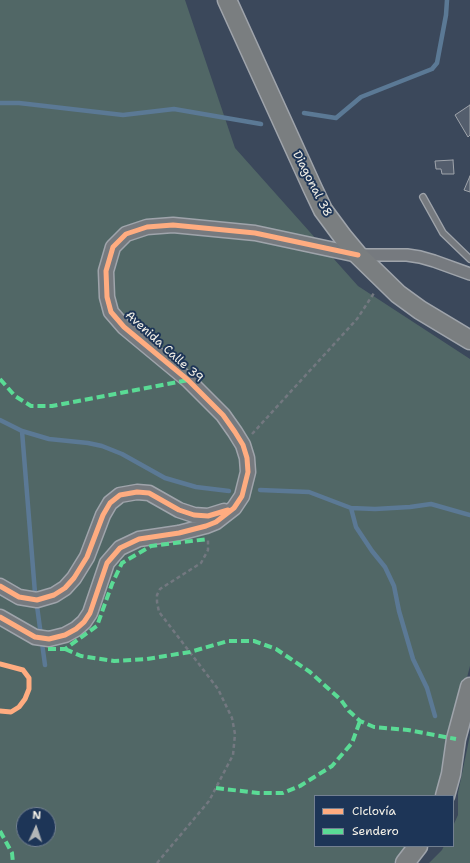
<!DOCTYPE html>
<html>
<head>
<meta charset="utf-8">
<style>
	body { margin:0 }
	#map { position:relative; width:470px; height:863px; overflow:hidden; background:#3b485b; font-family:"Shantell Sans",sans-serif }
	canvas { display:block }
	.legend { position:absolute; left:314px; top:795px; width:140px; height:52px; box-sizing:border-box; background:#1d3557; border:1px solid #738091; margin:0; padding:5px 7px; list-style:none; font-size:12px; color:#f4f1e8 }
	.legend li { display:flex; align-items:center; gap:8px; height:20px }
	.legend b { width:20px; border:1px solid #738091 }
	.north { position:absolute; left:16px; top:807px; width:40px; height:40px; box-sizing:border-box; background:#1d3557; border:1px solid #738091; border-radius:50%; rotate:3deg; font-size:11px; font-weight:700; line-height:16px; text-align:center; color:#f4f1e8 }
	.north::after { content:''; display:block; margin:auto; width:14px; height:18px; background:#b3b6b7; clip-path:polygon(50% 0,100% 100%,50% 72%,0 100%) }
</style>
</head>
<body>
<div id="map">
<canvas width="470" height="863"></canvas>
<ul class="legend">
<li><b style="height:5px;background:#ffac80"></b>Ciclovía</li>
<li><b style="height:5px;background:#5adb95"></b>Sendero</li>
</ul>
<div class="north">N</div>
</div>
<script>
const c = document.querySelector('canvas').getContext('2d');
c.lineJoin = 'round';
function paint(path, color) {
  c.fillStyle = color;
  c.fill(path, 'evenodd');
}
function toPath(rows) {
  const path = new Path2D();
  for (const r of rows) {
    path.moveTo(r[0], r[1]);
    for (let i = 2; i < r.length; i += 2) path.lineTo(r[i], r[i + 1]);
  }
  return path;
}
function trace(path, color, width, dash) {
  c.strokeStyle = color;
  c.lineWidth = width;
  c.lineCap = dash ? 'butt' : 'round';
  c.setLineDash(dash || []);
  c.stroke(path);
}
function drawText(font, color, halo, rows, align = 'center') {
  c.font = font + ' "Shantell Sans",sans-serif';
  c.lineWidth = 4;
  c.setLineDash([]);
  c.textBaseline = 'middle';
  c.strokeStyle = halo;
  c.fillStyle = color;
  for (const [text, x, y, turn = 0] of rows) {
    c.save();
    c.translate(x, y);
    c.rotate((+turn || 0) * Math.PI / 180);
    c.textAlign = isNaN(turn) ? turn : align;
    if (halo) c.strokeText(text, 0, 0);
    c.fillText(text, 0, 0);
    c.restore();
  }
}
paint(toPath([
	[0,0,185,0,235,148,358,286,470,359,470,666,440,781,434,796,315,796,315,846,408,846,394,863,0,863],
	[24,815,48,815,48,839,24,839],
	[470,735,470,863,429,863,442,850,444,846,453,846,453,826,458,815,458,793]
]), '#516766');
trace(toPath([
	[0,103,19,103,123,115,174,109,261,124],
	[304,113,336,118,361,97,432,69,437,63,446,15,447,0],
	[0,420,22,431,49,439,88,443,102,446,122,454,165,478,196,487,229,491],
	[22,431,35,593],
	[260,490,309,492,351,508,375,509,410,507,431,504,470,515],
	[351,508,356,527,372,551,385,567,394,586,399,611,413,659,427,688,435,716],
	[37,606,45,665]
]), '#5b7995', 4.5);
const building = toPath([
	[470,105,470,135,468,137,455,115,470,105],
	[453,160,454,174,442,174,441,169,436,169,435,161,453,160],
	[470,176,470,192,464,190,470,176]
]);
paint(building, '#545e6d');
trace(building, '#9fa4ab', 1);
const service = toPath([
	[423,197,443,233,470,259]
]);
const minor = toPath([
	[358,255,407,255,420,257,434,261,470,274]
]);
const tertiary = toPath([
	[0,586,19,597,37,600,54,595,65,588,74,578,87,557,103,515,110,503,120,495,137,492,149,493,179,510,194,515,208,516,224,511],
	[0,617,35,637,49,639,65,635,76,629,84,622,90,613,107,563,120,548,139,539,179,533,206,526,216,522,234,508,242,496,248,472,247,458,243,445,235,432,223,415,188,380,124,327,111,312,107,297,106,271,113,247,126,234,147,227,173,225,255,233,358,255]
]);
const primary = toPath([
	[227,0,313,189,323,210,343,237,358,255,398,294,420,310,470,340],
	[445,796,451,774,456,739,470,687],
	[405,863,418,846]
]);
trace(service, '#9fa4ab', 8);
trace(minor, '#9fa4ab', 14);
trace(tertiary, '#9fa4ab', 17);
trace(primary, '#9fa4ab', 21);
trace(toPath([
	[252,434,357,319,374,293],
	[157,863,209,801,233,755,235,734,232,718,218,689,166,621,159,612,157,602,157,595,160,589,201,563,208,550,208,539]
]), '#737880', 2.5, [4, 3]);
trace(service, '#767a7f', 5.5);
trace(minor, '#767a7f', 11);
trace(tertiary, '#767a7f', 14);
trace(primary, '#7a7e80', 18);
trace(toPath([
	[0,379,15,396,31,406,52,406,188,380],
	[48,649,65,649,97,626,112,584,122,563,151,546,208,539],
	[65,649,81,656,114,661,147,659,190,652,228,641,254,641,276,649,310,672,341,700,349,711,360,721,374,727,408,730,456,739],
	[216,788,258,793,283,793,300,786,332,766,352,743,360,721],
	[0,831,12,853,13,863]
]), '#5adb95', 4, [8, 4]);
trace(toPath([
	[0,586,19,597,37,600,54,595,65,588,74,578,87,557,103,515,110,503,120,495,137,492,149,493,179,510,194,515,208,516,228,510],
	[0,617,35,637,49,639,65,635,76,629,84,622,90,613,107,563,120,548,139,539,179,533,206,526,216,522,234,508,242,496,248,472,247,458,243,445,235,432,223,415,188,380,124,327,111,312,107,297,106,271,113,247,126,234,147,227,173,225,255,233,358,255],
	[0,664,23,670,29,678,29,689,25,699,19,707,11,712,0,711]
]), '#ffac80', 5);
drawText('12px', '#f4f1e8', '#1d3557', [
	["Diagonal 38",312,184,63],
	["Avenida Calle 39",164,347,42]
]);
</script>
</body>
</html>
